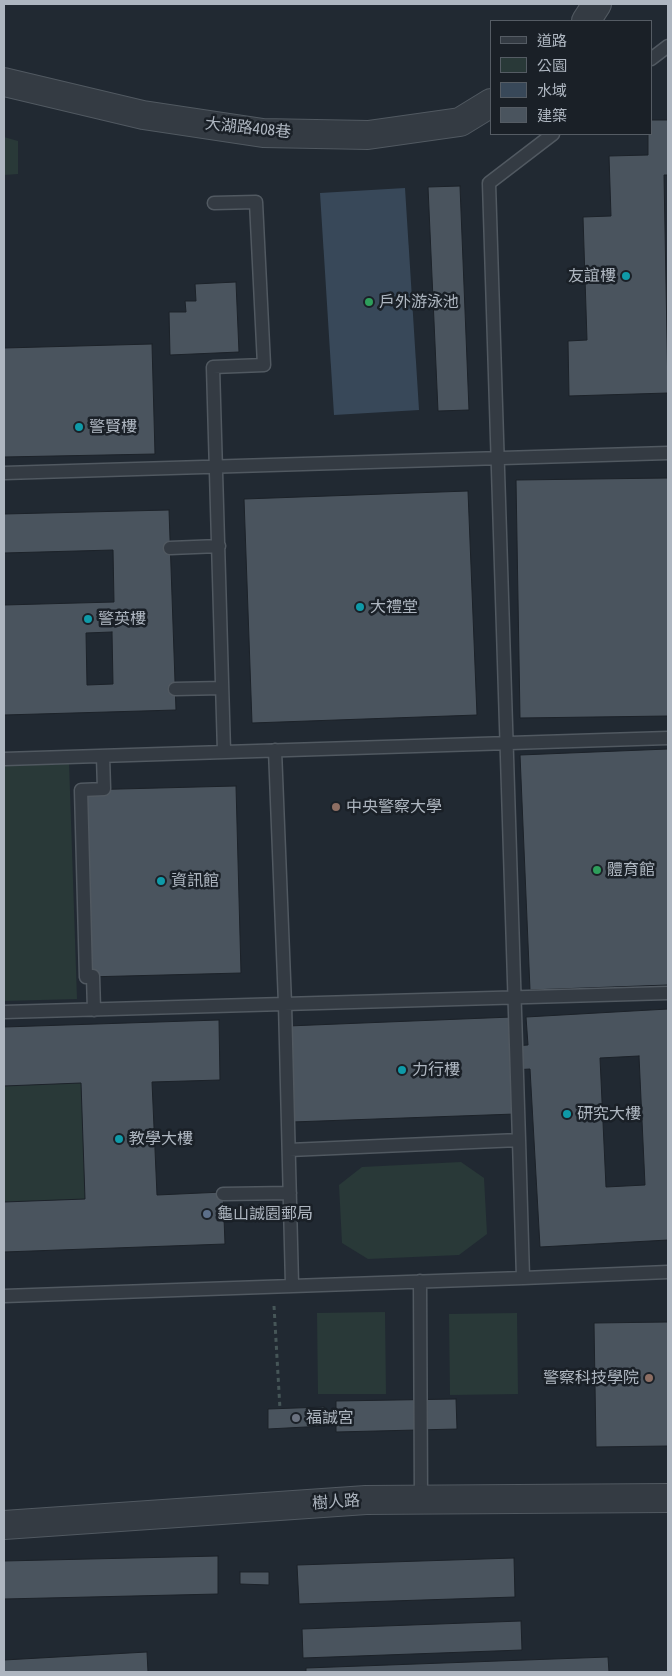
<!DOCTYPE html>
<html>
<head>
<meta charset="utf-8">
<style>
	body { margin:0 }
	#map { position:relative; width:672px; height:1676px; overflow:hidden; background:#212932; font-family:"Asap Condensed","Noto Sans TC",sans-serif }
	canvas { display:block }
	.frame { position:absolute; inset:0; border:5px solid #aeb6c0; pointer-events:none }
	.legend { position:absolute; left:490px; top:20px; width:162px; height:115px; box-sizing:border-box; background:#1a2027; border:1px solid #555c64; margin:0; padding:6px 9px; list-style:none; font-size:15px; color:#aeb6c0 }
	.legend li { display:flex; align-items:center; gap:10px; height:25px }
	.legend b { width:25px; border:1px solid #555c64 }
</style>
</head>
<body>
<div id="map">
<canvas width="672" height="1676"></canvas>
<div class="frame"></div>
<ul class="legend">
<li><b style="height:6px;background:#343b43"></b>道路</li>
<li><b style="height:14px;background:#293938"></b>公園</li>
<li><b style="height:14px;background:#384859"></b>水域</li>
<li><b style="height:14px;background:#4a545e"></b>建築</li>
</ul>
</div>
<script>
const c = document.querySelector('canvas').getContext('2d');
c.lineJoin = 'round';
function paint(path, color) {
  c.fillStyle = color;
  c.fill(path, 'evenodd');
}
function toPath(rows) {
  const path = new Path2D();
  for (const r of rows) {
    path.moveTo(r[0], r[1]);
    for (let i = 2; i < r.length; i += 2) path.lineTo(r[i], r[i + 1]);
  }
  return path;
}
function trace(path, color, width, dash) {
  c.strokeStyle = color;
  c.lineWidth = width;
  c.lineCap = dash ? 'butt' : 'round';
  c.setLineDash(dash || []);
  c.stroke(path);
}
function drawText(font, color, halo, rows, align = 'center') {
  c.font = font + ' "Asap Condensed","Noto Sans TC",sans-serif';
  c.lineWidth = 5;
  c.setLineDash([]);
  c.textBaseline = 'middle';
  c.strokeStyle = halo;
  c.fillStyle = color;
  for (const [text, x, y, turn = 0] of rows) {
    c.save();
    c.translate(x, y);
    c.rotate((+turn || 0) * Math.PI / 180);
    c.textAlign = isNaN(turn) ? turn : align;
    if (halo) c.strokeText(text, 0, 0);
    c.fillText(text, 0, 0);
    c.restore();
  }
}
paint(toPath([
	[4,137,18,141,18,174,4,175],
	[69,762,77,999,4,1001,4,765],
	[81,1083,85,1199,4,1202,4,1086],
	[461,1162,484,1178,487,1234,459,1255,368,1259,342,1243,339,1185,362,1167],
	[385,1312,386,1394,318,1394,317,1313],
	[517,1313,518,1394,450,1395,449,1314]
]), '#293938');
paint(toPath([
	[405,188,419,410,334,415,320,193]
]), '#384859');
const building = toPath([
	[651,120,668,120,668,175,664,175,668,393,569,396,568,341,587,340,583,217,611,216,609,156,648,155,648,134,651,134,651,120],
	[460,186,469,410,438,411,428,187,460,186],
	[236,282,239,352,170,355,169,312,186,312,185,301,196,301,195,284,236,282],
	[152,344,155,454,4,457,4,348,152,344],
	[668,478,668,716,520,718,516,480,668,478],
	[468,491,477,715,252,723,244,499,468,491],
	[169,510,176,710,4,715,4,605,114,602,113,550,4,553,4,514,169,510],
	[112,632,113,684,87,685,86,633,112,632],
	[668,749,668,985,530,990,520,755,668,749],
	[236,786,241,973,86,977,81,790,236,786],
	[668,1009,668,1240,540,1247,530,1069,513,1070,512,1046,528,1045,526,1017,668,1009],
	[639,1056,645,1185,606,1187,600,1058,639,1056],
	[512,1017,515,1114,292,1122,288,1026,512,1017],
	[219,1020,220,1080,152,1082,157,1195,223,1192,225,1244,4,1252,4,1202,85,1199,81,1083,4,1086,4,1027,219,1020],
	[668,1322,668,1446,596,1447,594,1323,668,1322],
	[456,1399,457,1429,336,1432,336,1401,456,1399],
	[324,1407,325,1426,268,1429,268,1409,324,1407],
	[218,1556,218,1594,4,1599,4,1561,218,1556],
	[514,1558,515,1597,299,1604,297,1565,514,1558],
	[240,1572,269,1572,269,1585,240,1584,240,1572],
	[521,1621,522,1650,303,1658,302,1629,521,1621],
	[147,1652,148,1672,4,1672,4,1660,147,1652],
	[608,1657,609,1672,306,1672,306,1668,608,1657]
]);
paint(building, '#4a545e');
trace(building, '#1c2229', 1);
const service = toPath([
	[651,59,668,46],
	[214,203,256,202,264,365,213,367,224,752],
	[4,473,668,453],
	[170,548,219,546],
	[175,689,222,688],
	[275,750,285,1004,292,1284],
	[4,759,668,738],
	[94,1010,93,976,86,977,81,790,104,789,103,756],
	[4,1012,668,993],
	[519,1140,489,183,553,134],
	[223,1194,290,1193],
	[523,1278,668,1272],
	[420,1281,421,1500],
	[4,1296,523,1278,519,1140,289,1150]
]);
const tertiary = toPath([
	[586,21,597,4],
	[4,82,143,115,263,133,368,135,460,122,491,103],
	[4,1525,366,1500,668,1498]
]);
trace(service, '#515961', 15);
trace(tertiary, '#515961', 30);
trace(toPath([
	[274,1306,280,1409]
]), '#465658', 3, [4, 4]);
trace(service, '#343b43', 12);
trace(tertiary, '#343b43', 28);
for (const [x, y, r, color] of [
	[626,276,5,"#0f9aa8"],
	[369,302,5,"#2e9e5b"],
	[79,427,5,"#0f9aa8"],
	[360,607,5,"#0f9aa8"],
	[88,619,5,"#0f9aa8"],
	[336,807,5,"#8d6e63"],
	[597,870,5,"#2e9e5b"],
	[161,881,5,"#0f9aa8"],
	[402,1070,5,"#0f9aa8"],
	[567,1114,5,"#0f9aa8"],
	[119,1139,5,"#0f9aa8"],
	[207,1214,5,"#5c6f8a"],
	[649,1378,5,"#8d6e63"],
	[296,1418,5,"#6b7280"]
]) {
  const dot = new Path2D();
  dot.arc(x, y, r, 0, 2 * Math.PI);
  c.fillStyle = color;
  c.fill(dot);
  trace(dot, '#1a2027', 2);
}
drawText('16px', '#aeb6c0', '#1a2027', [
	["大湖路408巷",248,128,6],
	["樹人路",336,1502,-4]
]);
drawText('16px', '#aeb6c0', '#1a2027', [
	["友誼樓",616,276,"right"],
	["戶外游泳池",379,302],
	["警賢樓",89,427],
	["大禮堂",370,607],
	["警英樓",98,619],
	["中央警察大學",346,807],
	["體育館",607,870],
	["資訊館",171,881],
	["力行樓",412,1070],
	["研究大樓",577,1114],
	["教學大樓",129,1139],
	["龜山誠園郵局",217,1214],
	["警察科技學院",639,1378,"right"],
	["福誠宮",306,1418]
], 'left');
</script>
</body>
</html>
